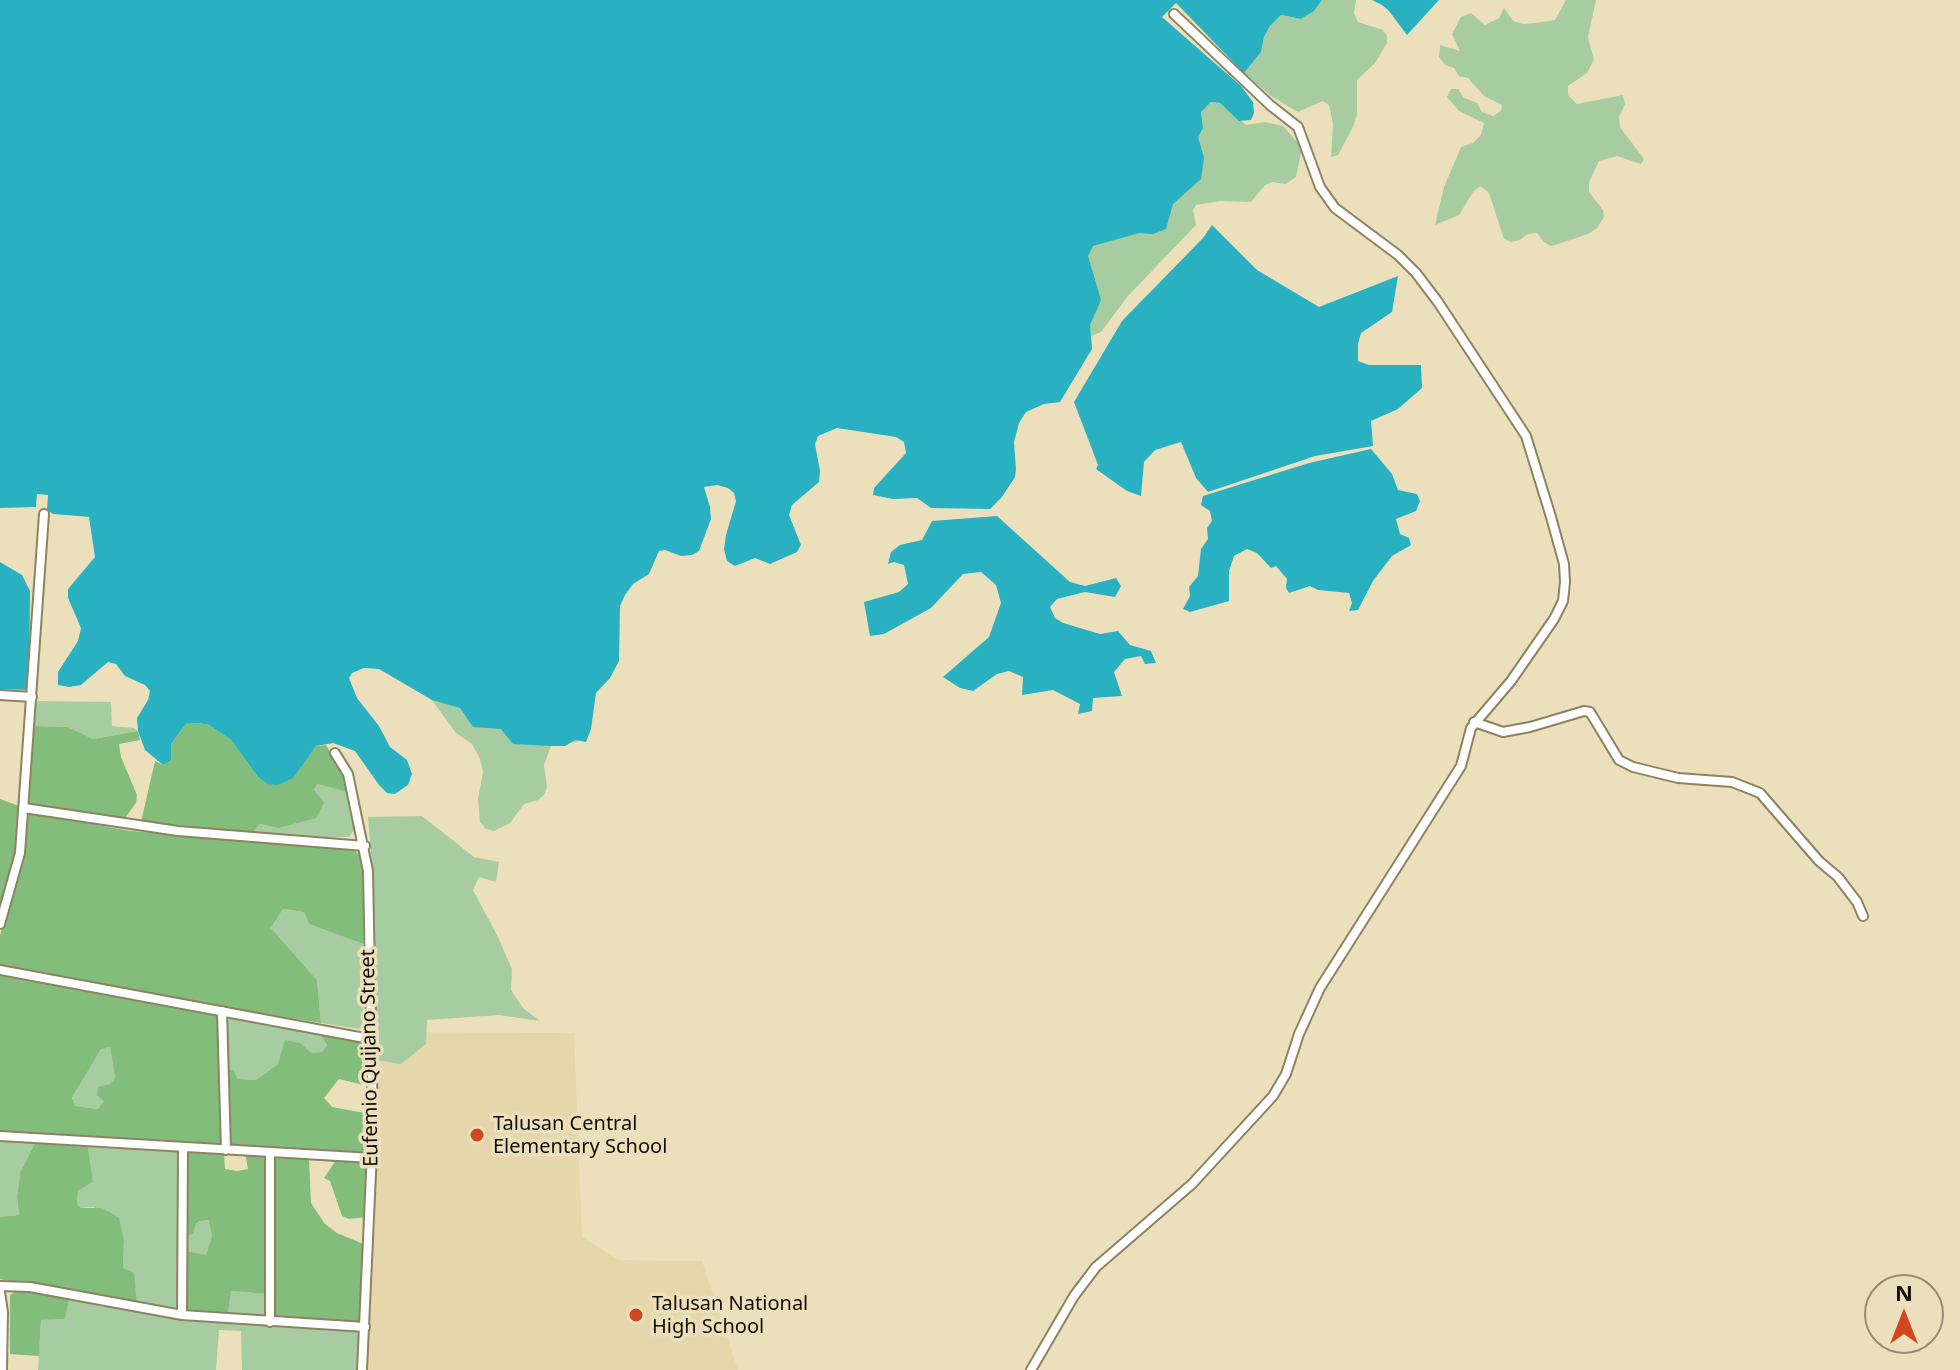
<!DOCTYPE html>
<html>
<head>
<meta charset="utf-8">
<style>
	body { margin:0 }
	#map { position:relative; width:1960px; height:1370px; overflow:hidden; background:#ece0bc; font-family:"Noto Sans",sans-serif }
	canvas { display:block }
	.north { position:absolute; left:1864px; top:1274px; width:80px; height:80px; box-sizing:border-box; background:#ece0bc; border:2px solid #948c72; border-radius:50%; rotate:0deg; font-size:22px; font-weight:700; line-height:32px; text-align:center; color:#110d03 }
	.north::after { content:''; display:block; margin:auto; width:28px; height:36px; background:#d0471e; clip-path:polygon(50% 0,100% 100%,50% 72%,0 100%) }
</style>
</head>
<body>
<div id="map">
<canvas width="1960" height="1370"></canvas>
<div class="north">N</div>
</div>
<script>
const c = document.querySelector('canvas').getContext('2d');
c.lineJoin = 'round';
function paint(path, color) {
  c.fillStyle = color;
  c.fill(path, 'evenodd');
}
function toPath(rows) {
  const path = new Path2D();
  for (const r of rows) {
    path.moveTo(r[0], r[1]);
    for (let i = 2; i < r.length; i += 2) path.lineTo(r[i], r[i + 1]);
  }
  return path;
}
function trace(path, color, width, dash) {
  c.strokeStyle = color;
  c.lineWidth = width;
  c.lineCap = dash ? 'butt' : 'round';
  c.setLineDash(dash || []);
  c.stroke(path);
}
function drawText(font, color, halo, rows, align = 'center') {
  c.font = font + ' "Noto Sans",sans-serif';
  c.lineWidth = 7;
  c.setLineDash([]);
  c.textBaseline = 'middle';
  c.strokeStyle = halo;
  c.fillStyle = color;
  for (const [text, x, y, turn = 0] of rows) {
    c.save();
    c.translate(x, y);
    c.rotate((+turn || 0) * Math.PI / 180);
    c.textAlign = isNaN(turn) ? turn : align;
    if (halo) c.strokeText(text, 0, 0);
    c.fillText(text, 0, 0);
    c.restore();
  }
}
paint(toPath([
	[379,1032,574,1033,582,1237,619,1260,702,1261,738,1370,367,1370]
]), '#e5d7ab');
paint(toPath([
	[1322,0,1356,0,1354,13,1358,22,1383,30,1387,36,1387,43,1375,63,1357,80,1357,114,1353,127,1338,155,1331,157,1333,124,1329,105,1323,101,1298,112,1271,96,1244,73,1261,52,1264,37,1270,26,1281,15,1301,19,1314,11],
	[1566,0,1596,0,1588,37,1594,60,1587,73,1568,86,1568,95,1577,104,1623,95,1625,104,1619,117,1620,127,1644,159,1641,164,1617,156,1599,161,1589,182,1589,192,1603,210,1604,217,1597,228,1588,234,1558,244,1551,246,1544,242,1537,233,1527,234,1520,240,1511,242,1504,239,1489,193,1480,186,1473,192,1459,215,1435,225,1444,187,1461,147,1473,143,1481,135,1484,123,1459,111,1447,97,1451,89,1458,89,1464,98,1477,103,1482,112,1493,116,1501,111,1502,105,1484,96,1468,78,1459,76,1454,68,1445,65,1439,57,1440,45,1460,51,1452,34,1461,17,1471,13,1485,25,1499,18,1504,8,1513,21,1523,24,1535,23,1555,20],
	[1211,102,1220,103,1246,125,1265,122,1283,126,1302,148,1296,177,1286,184,1272,182,1265,185,1251,202,1220,201,1196,205,1193,210,1196,225,1128,296,1101,332,1091,336,1092,349,968,337,1203,128,1201,112],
	[414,667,477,720,580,741,551,746,544,765,547,787,544,795,538,800,524,804,510,823,494,831,486,829,480,822,478,799,483,772,480,759,472,744,456,733,432,700,396,678],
	[35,701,111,702,112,726,134,728,138,731,93,739,68,727,34,726],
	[317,784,347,792,356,828,349,837,287,837,283,835,252,833,260,824,278,828,314,790],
	[422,816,474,857,499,862,496,882,479,877,473,890,498,937,512,969,511,990,523,1008,540,1021,499,1015,427,1020,426,1044,401,1064,374,1060,372,865,368,817],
	[283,909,304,912,309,924,363,944,363,1027,359,1029,321,1023,317,980,271,928],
	[231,1017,319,1033,327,1045,322,1052,312,1053,300,1043,278,1064,256,1080,238,1079,225,1069,227,1021],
	[110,1047,115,1078,104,1101,99,1109,74,1106,72,1099,101,1048],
	[0,1140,35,1143,20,1173,17,1197,19,1215,0,1217],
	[88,1147,180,1151,180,1310,137,1305,123,1268,124,1241,94,1207,81,1208,77,1204,78,1191,93,1182],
	[210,1220,212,1236,206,1255,187,1251,187,1235,193,1233,196,1224,201,1221],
	[231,1291,268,1294,266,1319,227,1317,229,1294],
	[69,1300,158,1316,226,1323,360,1330,362,1337,360,1370,242,1370,241,1331,219,1330,216,1370,38,1370,41,1320,65,1319]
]), '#a7cca2');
paint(toPath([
	[198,723,209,725,231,740,258,777,267,784,298,770,316,746,326,745,342,772,347,792,317,784,314,790,324,803,316,818,278,828,260,824,252,833,141,822,155,761,163,765,171,744,186,724],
	[34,726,68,727,93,739,138,731,140,740,119,744,121,757,137,795,136,803,125,818,28,806],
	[0,799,19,806,18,851,0,912],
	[27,812,130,831,350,849,358,853,364,862,363,944,309,924,304,912,283,909,271,928,317,980,321,1023,113,989,0,967,0,935,12,899,23,854],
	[0,975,218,1014,222,1146,0,1133],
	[110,1047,115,1078,110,1084,98,1087,97,1095,104,1101,98,1109,75,1106,72,1098,101,1049],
	[319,1033,367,1041,369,1044,368,1086,339,1079,324,1098,332,1107,370,1114,369,1152,363,1154,230,1146,227,1141,225,1069,233,1070,238,1079,256,1080,278,1064,285,1040,300,1043,312,1053,322,1052,327,1045],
	[35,1143,88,1147,93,1182,78,1191,77,1204,81,1208,102,1208,119,1218,124,1241,123,1268,134,1273,137,1305,0,1279,0,1217,19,1215,17,1197,20,1173],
	[185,1152,224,1153,225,1169,237,1171,248,1169,245,1153,265,1155,267,1158,268,1294,231,1291,227,1317,189,1313,187,1311,187,1251,206,1255,212,1236,209,1220,200,1221,196,1224,193,1234,187,1235],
	[272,1158,309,1159,311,1203,325,1224,337,1233,366,1245,360,1324,275,1317],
	[336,1160,369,1163,367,1217,349,1219,342,1216,330,1181,324,1178],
	[19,1289,69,1300,65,1319,41,1320,39,1356,10,1354,10,1295]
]), '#82bd7b');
paint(toPath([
	[0,0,1322,0,1314,11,1301,19,1281,15,1270,26,1264,37,1261,52,1244,73,1176,3,1162,17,1241,86,1253,102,1254,113,1251,120,1239,121,1220,103,1211,102,1201,112,1203,128,1198,137,1204,158,1201,179,1173,204,1166,229,1153,234,1139,233,1093,246,1088,256,1101,300,1090,325,1092,349,1060,402,1044,404,1026,412,1019,423,1014,442,1016,469,1015,477,1002,497,990,509,931,508,917,498,893,499,873,495,874,488,906,453,904,442,896,437,837,428,818,436,815,444,820,471,819,482,792,505,789,515,801,545,797,552,770,564,755,558,735,566,727,561,724,549,726,535,736,501,734,493,728,488,717,485,704,487,710,507,711,519,699,551,692,555,681,556,665,550,659,551,649,574,633,584,625,595,620,606,619,661,610,678,596,693,591,729,586,742,575,740,565,746,551,746,513,744,501,729,473,727,460,708,432,700,379,669,364,668,352,673,349,678,357,698,379,726,390,747,407,760,412,774,408,785,395,794,387,793,379,785,355,751,333,743,316,746,293,778,278,785,267,784,258,777,231,740,209,725,198,723,186,724,171,744,171,760,163,765,145,750,138,731,137,718,148,700,150,691,145,685,125,676,116,664,108,662,81,685,69,687,58,685,58,672,78,641,81,628,68,598,68,589,95,557,89,517,53,514,47,510,48,495,37,494,36,507,0,508],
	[1356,0,1439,0,1407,35,1389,11,1382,5,1372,0],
	[1212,225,1257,270,1319,307,1398,276,1392,312,1361,333,1358,344,1358,361,1369,365,1421,365,1422,388,1398,409,1371,421,1373,446,1315,456,1208,492,1196,478,1181,442,1155,450,1144,462,1141,496,1127,491,1096,469,1098,465,1074,402,1122,321,1203,238],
	[1371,449,1392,474,1398,490,1417,494,1420,501,1416,511,1396,519,1400,534,1409,538,1411,545,1392,556,1373,581,1358,610,1349,611,1352,603,1349,593,1318,590,1310,586,1289,593,1286,588,1287,579,1276,566,1271,568,1257,553,1247,549,1234,556,1229,571,1229,601,1190,612,1183,609,1190,596,1189,587,1198,576,1201,549,1208,539,1207,528,1212,521,1210,511,1201,505,1203,496,1309,463],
	[997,516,1070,582,1085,586,1116,578,1121,586,1115,597,1085,592,1057,599,1050,607,1055,618,1063,623,1100,634,1118,631,1130,645,1151,651,1156,663,1145,664,1141,656,1125,659,1114,672,1122,696,1093,698,1092,711,1078,714,1080,704,1053,690,1022,695,1023,677,1009,671,997,674,973,691,960,688,943,677,989,637,1001,603,996,585,981,572,963,574,931,608,884,634,870,636,864,602,899,592,908,584,904,565,894,562,888,564,891,552,900,545,922,540,932,521],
	[0,562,22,575,30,591,29,690,0,689]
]), '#29b1c2');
const minor = toPath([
	[0,695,32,697],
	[1474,722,1503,732,1530,727,1584,711,1590,712,1619,760,1633,767,1678,778,1732,782,1760,793,1819,861,1838,877,1857,902,1863,916],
	[335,753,348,774,368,871,373,1130,362,1370],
	[24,808,178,831,365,846],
	[0,924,20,853,44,514],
	[0,970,370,1039],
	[222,1011,226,1150],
	[0,1136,372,1158],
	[270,1153,270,1322],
	[0,1286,30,1287,182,1315,365,1327],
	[0,1292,3,1312,2,1370],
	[182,1315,183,1148],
	[1031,1370,1074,1296,1096,1267,1192,1184,1273,1096,1286,1074,1299,1034,1320,988,1461,766,1471,728,1511,681,1554,619,1563,601,1565,582,1564,564,1551,517,1526,436,1438,302,1416,273,1398,255,1335,208,1320,187,1298,127,1270,105,1174,14]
]);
trace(minor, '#8d8361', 12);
trace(minor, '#fff', 8);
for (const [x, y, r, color] of [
	[477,1135,8,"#d0471e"],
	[636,1315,8,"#d0471e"]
]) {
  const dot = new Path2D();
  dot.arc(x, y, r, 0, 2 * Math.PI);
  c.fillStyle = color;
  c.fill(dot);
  trace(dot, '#ece0bc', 3);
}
drawText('20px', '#110d03', '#ece0bc', [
	["Eufemio Quijano Street",370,1058,-91]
]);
drawText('20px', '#110d03', '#ece0bc', [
	["Talusan Central",493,1124],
	["Elementary School",493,1147],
	["Talusan National",652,1304],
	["High School",652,1327]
], 'left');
</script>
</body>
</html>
